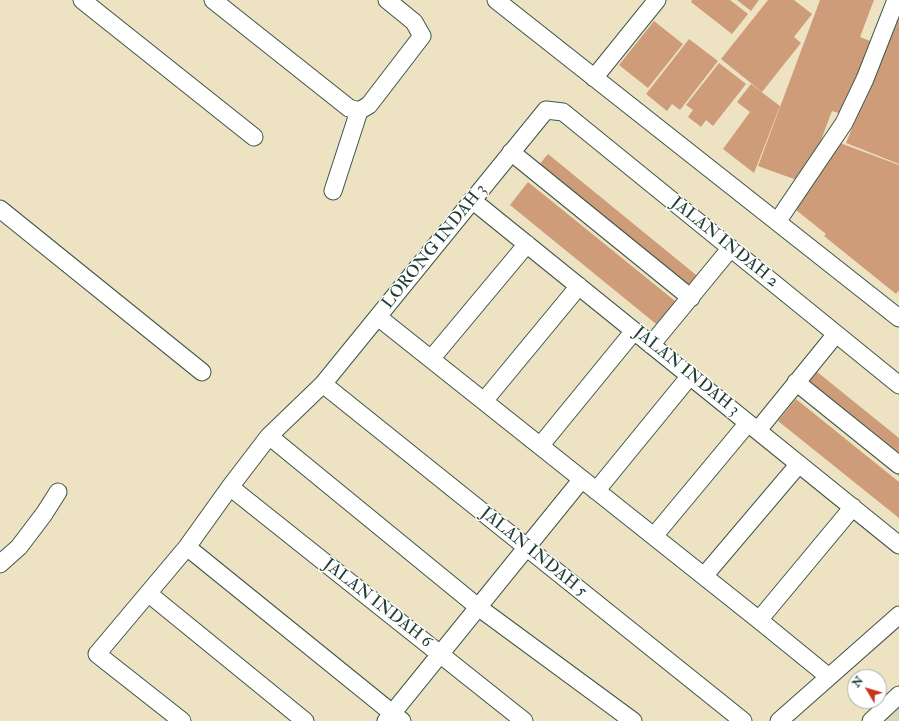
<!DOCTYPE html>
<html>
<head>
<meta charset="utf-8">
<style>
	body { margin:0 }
	#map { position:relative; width:899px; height:721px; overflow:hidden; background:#ede3c3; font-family:"IM FELL Double Pica",serif }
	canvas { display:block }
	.north { position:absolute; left:847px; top:669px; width:40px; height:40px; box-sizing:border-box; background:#fff; border:1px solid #a5b1ae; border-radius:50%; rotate:308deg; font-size:11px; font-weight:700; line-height:16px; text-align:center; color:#1f3d34 }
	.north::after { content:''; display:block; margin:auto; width:14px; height:18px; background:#c8321e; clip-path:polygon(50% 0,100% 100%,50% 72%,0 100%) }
</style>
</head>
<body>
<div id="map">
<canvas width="899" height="721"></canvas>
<div class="north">N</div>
</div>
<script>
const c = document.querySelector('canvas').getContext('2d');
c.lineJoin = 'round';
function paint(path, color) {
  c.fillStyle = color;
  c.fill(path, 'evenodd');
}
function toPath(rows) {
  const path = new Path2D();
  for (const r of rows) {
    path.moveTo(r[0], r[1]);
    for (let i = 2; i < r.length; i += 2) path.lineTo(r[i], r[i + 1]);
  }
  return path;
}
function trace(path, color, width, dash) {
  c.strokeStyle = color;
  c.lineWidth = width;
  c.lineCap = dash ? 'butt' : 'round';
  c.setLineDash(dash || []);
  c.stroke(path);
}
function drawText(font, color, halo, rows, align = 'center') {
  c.font = font + ' "IM FELL Double Pica",serif';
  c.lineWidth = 3;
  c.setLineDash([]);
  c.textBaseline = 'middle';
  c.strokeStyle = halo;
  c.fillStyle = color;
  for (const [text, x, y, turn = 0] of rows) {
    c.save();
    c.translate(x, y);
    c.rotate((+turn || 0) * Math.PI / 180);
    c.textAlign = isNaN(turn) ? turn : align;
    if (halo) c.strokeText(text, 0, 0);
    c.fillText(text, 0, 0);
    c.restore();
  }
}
paint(toPath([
	[899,701,899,721,877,721]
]), '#ddd5b5');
paint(toPath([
	[692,0,730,0,748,14,732,34,691,2],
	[737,0,759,0,751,11],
	[768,0,794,0,812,14,794,37,801,43,762,92,721,59],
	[820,0,874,0,860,37,870,41,865,53,871,55,862,78,857,76,842,114,832,111,805,183,758,166],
	[899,14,899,164,846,143],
	[654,21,683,44,648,88,619,65],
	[689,39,718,61,680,110,672,104,667,111,646,94],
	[719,63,746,84,713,126,706,120,701,127,688,117,693,110,686,105],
	[751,84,780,106,754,173,723,149,750,112,737,102],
	[824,137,899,165,899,292,898,291,896,294,824,236,826,234,796,210],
	[548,154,701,279,683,302,530,176],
	[528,182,680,305,661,328,510,205],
	[816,371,899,438,899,476,798,394],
	[796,399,899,482,899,518,778,421]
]), '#ce9c78');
const minor = toPath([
	[82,0,254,137],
	[213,0,349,108,359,111,369,105,422,36,414,22,387,0],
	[496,0,899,318],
	[594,78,657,0],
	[511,152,691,298],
	[333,191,359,111],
	[472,200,899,545],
	[0,209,202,372],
	[777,222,844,123,865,79,896,0],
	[378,317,759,620,829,677],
	[651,345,730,249],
	[431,359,527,244],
	[796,382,899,465],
	[323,384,743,721],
	[484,401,579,286],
	[758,430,836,334],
	[269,436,478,607,633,721],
	[540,446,634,331],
	[230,487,524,721],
	[596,491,690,376],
	[654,536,748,423],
	[187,547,402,721],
	[0,564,19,547,44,514,58,492],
	[704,576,799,464],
	[149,594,305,721],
	[759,620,853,507],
	[182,721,97,654,187,547,230,487,269,436,323,384,546,110,563,112,899,385],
	[386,721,582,479],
	[779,721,899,615],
	[871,721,899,695]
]);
trace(minor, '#3e5649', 19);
trace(minor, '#fff', 17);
drawText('17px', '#1f3d34', '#fff', [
	["JALAN INDAH 2",724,243,39],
	["LORONG INDAH 3",435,247,-51],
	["JALAN INDAH 3",686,372,39],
	["JALAN INDAH 5",533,553,39],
	["JALAN INDAH 6",377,604,38]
]);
</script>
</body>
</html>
